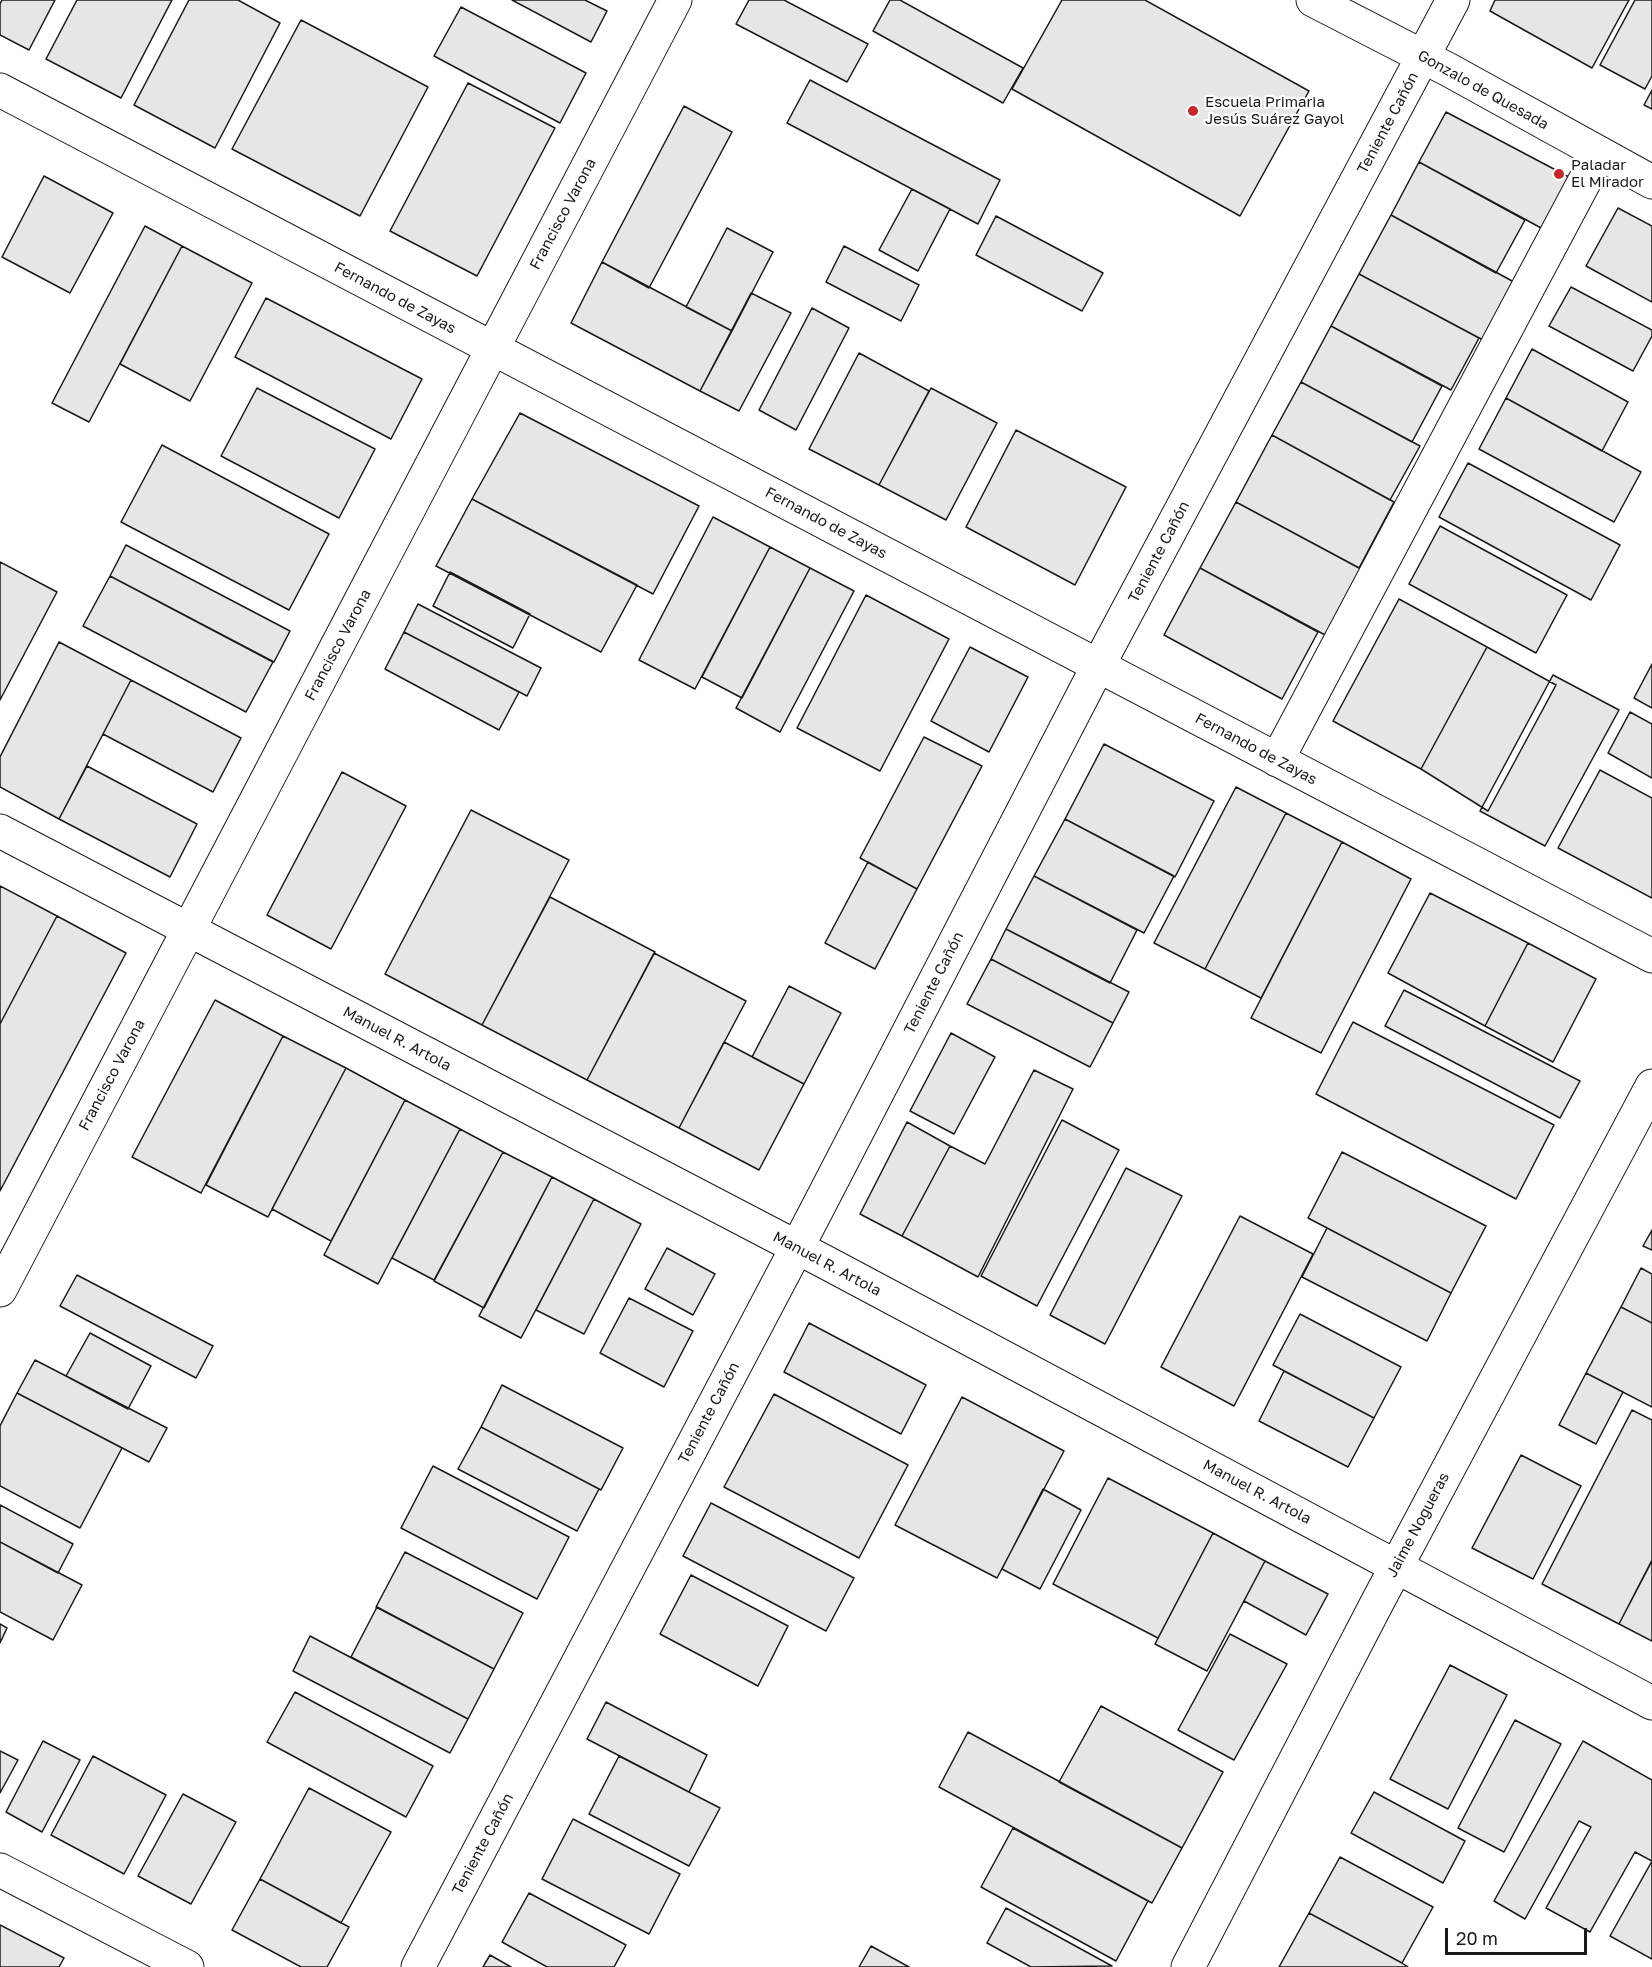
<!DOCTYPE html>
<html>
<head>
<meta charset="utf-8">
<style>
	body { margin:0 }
	#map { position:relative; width:1652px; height:1967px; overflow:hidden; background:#fff; font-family:"Golos Text",sans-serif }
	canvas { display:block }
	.scale { position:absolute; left:1445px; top:1928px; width:142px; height:27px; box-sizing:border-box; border:3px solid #1a1a1a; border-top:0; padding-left:8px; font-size:18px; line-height:21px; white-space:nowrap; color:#1a1a1a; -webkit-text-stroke:4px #fff; paint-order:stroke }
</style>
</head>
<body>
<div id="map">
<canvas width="1652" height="1967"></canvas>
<div class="scale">20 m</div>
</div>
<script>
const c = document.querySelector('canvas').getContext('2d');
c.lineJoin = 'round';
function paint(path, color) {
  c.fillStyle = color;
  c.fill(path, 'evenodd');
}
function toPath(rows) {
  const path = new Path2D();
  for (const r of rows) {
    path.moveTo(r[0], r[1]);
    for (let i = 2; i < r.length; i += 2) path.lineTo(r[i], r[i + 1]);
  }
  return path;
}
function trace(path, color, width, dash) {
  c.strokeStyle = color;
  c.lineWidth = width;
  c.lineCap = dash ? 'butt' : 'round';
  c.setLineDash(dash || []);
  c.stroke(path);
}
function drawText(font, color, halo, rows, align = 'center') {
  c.font = font + ' "Golos Text",sans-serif';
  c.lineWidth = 4.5;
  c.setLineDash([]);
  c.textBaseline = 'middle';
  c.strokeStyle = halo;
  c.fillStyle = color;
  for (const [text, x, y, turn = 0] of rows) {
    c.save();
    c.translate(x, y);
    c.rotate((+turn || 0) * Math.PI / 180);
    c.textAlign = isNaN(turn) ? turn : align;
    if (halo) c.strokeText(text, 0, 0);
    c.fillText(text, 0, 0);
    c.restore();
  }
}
const building = toPath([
	[2,0,55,0,29,50,0,35,0,4,2,0],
	[77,0,172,0,121,98,46,59,77,0],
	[189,0,238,0,280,23,215,148,134,105,189,0],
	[512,0,585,0,607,11,591,42,512,0],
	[749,0,784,0,868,44,847,82,736,24,749,0],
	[890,0,900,0,1023,68,1003,103,873,31,890,0],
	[1062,0,1145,0,1309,91,1240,216,1012,89,1062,0],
	[1495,0,1629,0,1592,68,1490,11,1495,0],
	[1635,0,1652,0,1652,76,1645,89,1600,65,1635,0],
	[461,7,586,73,560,123,434,56,461,7],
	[301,20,428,87,360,216,232,149,301,20],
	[810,80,1000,180,978,224,787,123,810,80],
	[468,83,555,128,477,276,390,231,468,83],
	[1652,90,1652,109,1644,105,1652,90],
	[684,106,732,132,649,288,602,262,684,106],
	[1446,112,1569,177,1543,229,1419,162,1446,112],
	[1419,162,1525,220,1496,273,1391,215,1419,162],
	[44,176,113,213,70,293,2,257,44,176],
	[912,189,950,209,918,271,879,250,912,189],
	[1618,208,1652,226,1652,302,1586,266,1618,208],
	[1391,215,1514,282,1483,340,1359,274,1391,215],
	[996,216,1103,273,1082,311,976,255,996,216],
	[145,226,182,246,89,422,52,403,145,226],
	[727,228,773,252,732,331,686,307,727,228],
	[182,246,252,283,190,401,120,364,182,246],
	[844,246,919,285,901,321,826,282,844,246],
	[602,262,732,331,700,391,571,323,602,262],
	[1359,274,1479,338,1451,390,1331,326,1359,274],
	[1571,287,1652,330,1652,336,1633,371,1549,326,1571,287],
	[751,293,791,313,739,411,700,391,751,293],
	[266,298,422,379,391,439,235,357,266,298],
	[812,308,849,328,796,430,759,410,812,308],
	[1331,326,1442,386,1412,442,1301,382,1331,326],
	[1532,349,1628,402,1602,451,1506,398,1532,349],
	[859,353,929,391,879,485,809,449,859,353],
	[1301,382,1420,446,1390,500,1272,435,1301,382],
	[257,388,375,449,339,518,221,456,257,388],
	[931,388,997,423,946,520,879,485,931,388],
	[1506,398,1641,472,1614,522,1479,449,1506,398],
	[520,413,699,506,653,594,472,499,520,413],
	[1016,430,1126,487,1075,585,966,527,1016,430],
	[1272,435,1394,502,1359,568,1236,502,1272,435],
	[162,445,329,534,289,610,121,522,162,445],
	[1468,463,1620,545,1591,600,1439,517,1468,463],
	[472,499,637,585,601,652,436,566,472,499],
	[1236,502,1363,570,1327,636,1200,568,1236,502],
	[713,517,770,547,695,689,639,660,713,517],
	[1440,526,1567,595,1536,653,1409,584,1440,526],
	[126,545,290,631,274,662,110,576,126,545],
	[770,547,810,568,742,698,702,677,770,547],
	[0,562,57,592,0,700,0,562],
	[810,568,854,591,780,732,736,708,810,568],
	[1200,568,1318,632,1282,699,1164,635,1200,568],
	[450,572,530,614,513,648,433,606,450,572],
	[110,576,273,662,246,712,83,626,110,576],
	[866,595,949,639,880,771,797,728,866,595],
	[1399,599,1487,647,1421,769,1333,721,1399,599],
	[418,604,541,668,527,696,404,632,418,604],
	[404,632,519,692,499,730,385,669,404,632],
	[59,642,131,680,59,819,0,787,0,757,59,642],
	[970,647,1028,677,989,752,931,721,970,647],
	[1487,647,1556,685,1488,811,1421,769,1487,647],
	[1652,664,1652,708,1634,698,1652,664],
	[1553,675,1619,710,1545,846,1480,811,1553,675],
	[131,680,241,738,213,792,103,734,131,680],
	[1630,712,1652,724,1652,778,1608,753,1630,712],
	[924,737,982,766,917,889,860,858,924,737],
	[1104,744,1214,801,1175,877,1065,819,1104,744],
	[87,766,197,824,170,877,59,819,87,766],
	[1600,770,1652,798,1652,898,1558,848,1600,770],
	[342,772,406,806,331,949,267,915,342,772],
	[1236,787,1286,813,1205,969,1154,943,1236,787],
	[471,810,569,860,482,1025,385,974,471,810],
	[1286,813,1342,842,1261,998,1205,969,1286,813],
	[1065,819,1174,876,1144,933,1034,876,1065,819],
	[1342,842,1411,879,1321,1053,1251,1018,1342,842],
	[868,862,917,889,875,969,825,943,868,862],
	[1034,876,1137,930,1110,983,1006,929,1034,876],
	[0,886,57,916,0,1024,0,886],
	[1430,893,1528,943,1485,1026,1388,973,1430,893],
	[550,897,655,952,587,1080,482,1025,550,897],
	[57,916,126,953,0,1191,0,1024,57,916],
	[1006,929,1129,992,1113,1023,991,959,1006,929],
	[1528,943,1596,979,1553,1062,1485,1026,1528,943],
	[654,953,746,1001,679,1128,587,1080,654,953],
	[991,959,1113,1023,1090,1067,967,1004,991,959],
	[789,986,841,1013,804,1084,752,1057,789,986],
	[1404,990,1580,1081,1560,1118,1385,1026,1404,990],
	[215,1000,283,1036,201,1193,132,1157,215,1000],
	[1353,1022,1554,1125,1516,1199,1316,1094,1353,1022],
	[951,1033,995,1057,954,1134,910,1111,951,1033],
	[283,1036,346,1068,268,1217,206,1185,283,1036],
	[724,1042,804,1084,759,1170,679,1128,724,1042],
	[346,1068,405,1100,331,1241,272,1209,346,1068],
	[1034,1070,1073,1089,978,1277,902,1236,950,1146,985,1164,1034,1070],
	[405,1100,460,1129,378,1284,324,1255,405,1100],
	[1062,1120,1119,1150,1037,1306,981,1276,1062,1120],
	[907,1122,950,1146,902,1236,860,1214,907,1122],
	[460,1129,503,1152,434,1280,392,1258,460,1129],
	[503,1152,552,1177,484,1308,434,1281,503,1152],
	[1342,1152,1486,1226,1451,1293,1308,1218,1342,1152],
	[1126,1168,1182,1196,1105,1344,1050,1315,1126,1168],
	[552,1177,594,1199,521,1338,479,1316,552,1177],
	[594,1199,641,1224,584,1334,536,1310,594,1199],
	[1240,1216,1313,1254,1234,1406,1161,1367,1240,1216],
	[1327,1228,1451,1293,1427,1341,1302,1277,1327,1228],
	[1652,1230,1652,1250,1643,1246,1652,1230],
	[667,1248,715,1274,693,1315,645,1289,667,1248],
	[1641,1268,1652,1274,1652,1323,1621,1307,1641,1268],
	[77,1275,213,1346,196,1378,60,1306,77,1275],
	[629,1298,693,1331,664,1387,600,1353,629,1298],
	[1621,1307,1652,1323,1652,1407,1586,1373,1621,1307],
	[1300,1314,1401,1367,1374,1418,1273,1365,1300,1314],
	[809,1323,926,1385,901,1434,784,1372,809,1323],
	[90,1333,151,1366,128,1409,66,1376,90,1333],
	[35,1360,167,1428,149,1462,17,1393,35,1360],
	[1284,1371,1374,1418,1348,1467,1259,1421,1284,1371],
	[1586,1373,1623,1392,1596,1444,1559,1425,1586,1373],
	[502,1385,623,1448,601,1490,481,1427,502,1385],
	[17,1393,122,1448,80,1528,0,1486,0,1426,17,1393],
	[774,1394,908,1465,859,1558,724,1487,774,1394],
	[962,1397,1064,1451,997,1578,895,1525,962,1397],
	[1632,1410,1652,1420,1652,1561,1619,1624,1542,1584,1632,1410],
	[481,1427,599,1489,577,1531,458,1469,481,1427],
	[1521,1455,1581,1486,1533,1579,1472,1548,1521,1455],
	[433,1466,569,1537,537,1599,401,1528,433,1466],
	[1108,1478,1213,1533,1158,1638,1053,1584,1108,1478],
	[1043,1489,1081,1510,1040,1589,1002,1569,1043,1489],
	[711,1503,854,1578,826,1631,683,1556,711,1503],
	[0,1505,73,1544,58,1573,0,1542,0,1505],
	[1213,1533,1265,1561,1207,1671,1155,1644,1213,1533],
	[0,1542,82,1585,53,1640,0,1612,0,1542],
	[405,1552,523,1613,494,1669,376,1607,405,1552],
	[1652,1560,1652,1641,1619,1624,1652,1560],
	[1265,1561,1328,1594,1306,1635,1244,1601,1265,1561],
	[691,1575,788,1626,758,1686,660,1634,691,1575],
	[377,1607,494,1669,468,1719,351,1657,377,1607],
	[0,1624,7,1628,0,1643,0,1624],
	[1230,1634,1287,1664,1234,1760,1178,1730,1230,1634],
	[310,1636,468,1719,450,1753,293,1671,310,1636],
	[1450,1665,1507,1695,1448,1809,1390,1779,1450,1665],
	[295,1692,433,1766,406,1817,267,1742,295,1692],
	[606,1702,707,1755,689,1792,587,1739,606,1702],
	[1101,1706,1223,1772,1182,1848,1059,1782,1101,1706],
	[1515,1720,1561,1744,1504,1852,1458,1828,1515,1720],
	[968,1732,1182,1848,1152,1903,939,1787,968,1732],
	[43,1741,80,1760,42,1832,6,1812,43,1741],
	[1583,1741,1652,1780,1652,1959,1610,1936,1652,1861,1635,1852,1590,1932,1546,1908,1591,1827,1579,1821,1525,1919,1494,1901,1583,1741],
	[0,1751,18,1760,0,1793,0,1751],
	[93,1756,166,1795,124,1874,51,1835,93,1756],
	[619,1756,720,1808,689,1866,589,1814,619,1756],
	[309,1788,391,1832,341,1923,260,1879,309,1788],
	[1374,1792,1465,1841,1443,1883,1351,1833,1374,1792],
	[183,1794,236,1822,191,1904,138,1876,183,1794],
	[573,1819,680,1874,649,1934,542,1879,573,1819],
	[1013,1828,1148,1901,1116,1961,981,1887,1013,1828],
	[1340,1857,1433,1907,1402,1963,1309,1913,1340,1857],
	[260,1879,349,1927,327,1967,301,1967,232,1930,260,1879],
	[529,1893,626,1945,614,1967,547,1967,502,1942,529,1893],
	[1006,1908,1112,1966,1031,1967,987,1943,1006,1908],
	[1309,1913,1402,1963,1408,1967,1279,1967,1309,1913],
	[0,1925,64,1958,59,1967,0,1967,0,1925],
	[871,1946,909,1967,859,1967,871,1946],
	[490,1955,511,1967,483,1967,490,1955]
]);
paint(building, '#e6e6e6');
trace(building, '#1a1a1a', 1.5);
const minor = toPath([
	[1313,0,1449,70,1652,182],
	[0,90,1652,956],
	[1277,760,1599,154],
	[0,831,827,1263,1652,1703],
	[0,1290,675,0],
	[0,1870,187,1967],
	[418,1967,813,1217,1098,666,1453,0],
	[1188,1967,1378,1601,1652,1086]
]);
trace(minor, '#1a1a1a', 35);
trace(minor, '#fff', 33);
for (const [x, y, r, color] of [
	[1193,111,6,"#c62828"],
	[1559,174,6,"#c62828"]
]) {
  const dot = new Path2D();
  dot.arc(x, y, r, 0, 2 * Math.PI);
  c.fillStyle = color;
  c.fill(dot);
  trace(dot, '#fff', 2);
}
drawText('15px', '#1a1a1a', '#fff', [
	["Gonzalo de Quesada",1483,90,29],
	["Teniente Cañón",1388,123,-62],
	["Francisco Varona",563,214,-62],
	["Fernando de Zayas",395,298,28],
	["Fernando de Zayas",826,523,28],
	["Teniente Cañón",1159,552,-62],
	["Francisco Varona",338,645,-62],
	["Fernando de Zayas",1256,749,28],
	["Teniente Cañón",934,983,-63],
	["Manuel R. Artola",397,1039,28],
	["Francisco Varona",112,1075,-62],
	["Manuel R. Artola",827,1264,28],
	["Teniente Cañón",709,1413,-62],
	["Manuel R. Artola",1257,1492,28],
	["Jaime Nogueras",1418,1525,-62],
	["Teniente Cañón",483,1844,-62]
]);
drawText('15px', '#1a1a1a', '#fff', [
	["Escuela Primaria",1205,102],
	["Jesús Suárez Gayol",1205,119],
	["Paladar",1571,165],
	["El Mirador",1571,182]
], 'left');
</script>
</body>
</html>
